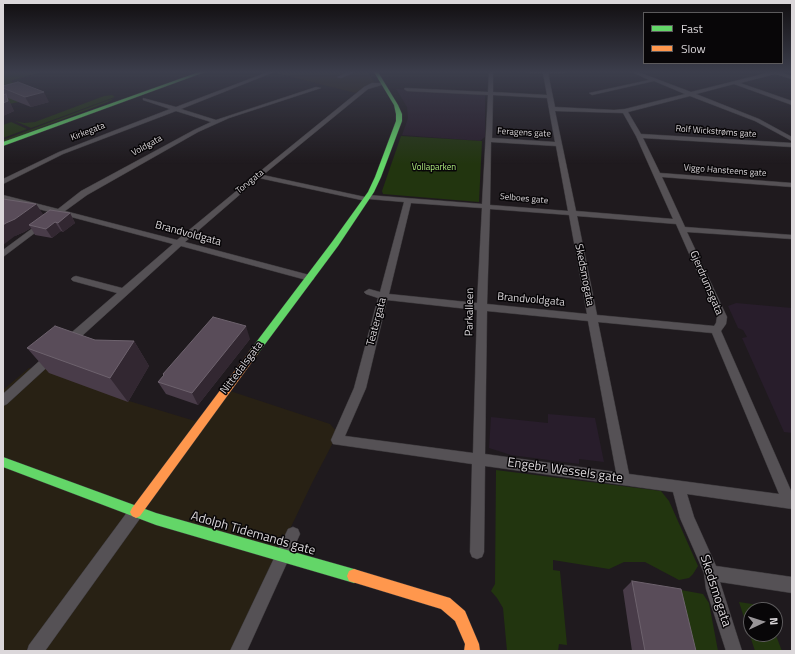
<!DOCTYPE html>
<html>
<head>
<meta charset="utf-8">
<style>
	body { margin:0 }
	#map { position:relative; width:795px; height:654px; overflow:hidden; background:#1f1a1e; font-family:"Titillium Web",sans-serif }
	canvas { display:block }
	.frame { position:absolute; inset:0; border:4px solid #dbd7da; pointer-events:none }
	.legend { position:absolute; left:643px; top:12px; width:140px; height:52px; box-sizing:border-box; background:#080608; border:1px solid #5c5a5c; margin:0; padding:5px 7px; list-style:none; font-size:12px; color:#dbd7da }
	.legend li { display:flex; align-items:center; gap:8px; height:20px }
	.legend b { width:20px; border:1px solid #5c5a5c }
	.north { position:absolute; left:743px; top:602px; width:40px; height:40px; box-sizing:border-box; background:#080608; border:1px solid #5c5a5c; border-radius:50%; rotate:86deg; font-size:11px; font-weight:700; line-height:16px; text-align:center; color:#dbd7da }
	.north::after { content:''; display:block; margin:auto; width:14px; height:18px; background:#999598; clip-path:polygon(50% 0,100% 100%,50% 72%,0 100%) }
</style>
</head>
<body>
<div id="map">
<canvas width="795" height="654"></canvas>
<div class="frame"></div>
<ul class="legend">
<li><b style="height:5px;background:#63d668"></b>Fast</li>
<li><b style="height:5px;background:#ff974d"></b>Slow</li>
</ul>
<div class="north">N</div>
</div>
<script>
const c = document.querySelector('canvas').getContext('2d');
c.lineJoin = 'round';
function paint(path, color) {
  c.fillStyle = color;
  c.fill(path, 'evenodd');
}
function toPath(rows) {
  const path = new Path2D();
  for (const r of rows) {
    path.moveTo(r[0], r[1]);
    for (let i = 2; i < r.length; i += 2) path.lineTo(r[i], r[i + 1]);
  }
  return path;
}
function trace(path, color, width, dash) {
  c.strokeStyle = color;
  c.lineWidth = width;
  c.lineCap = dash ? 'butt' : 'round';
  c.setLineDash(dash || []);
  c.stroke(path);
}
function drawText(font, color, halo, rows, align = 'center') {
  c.font = font + ' "Titillium Web",sans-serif';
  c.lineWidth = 3;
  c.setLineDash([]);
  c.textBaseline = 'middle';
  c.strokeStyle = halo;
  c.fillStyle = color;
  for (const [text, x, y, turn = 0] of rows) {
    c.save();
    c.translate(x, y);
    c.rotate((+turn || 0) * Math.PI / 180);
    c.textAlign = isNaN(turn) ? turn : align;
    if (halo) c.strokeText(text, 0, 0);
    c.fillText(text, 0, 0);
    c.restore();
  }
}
paint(toPath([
	[271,72,368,72,375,83,356,93],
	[29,368,54,369,119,398,195,421,227,390,330,424,338,433,312,483,268,575,243,651,3,651,3,390]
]), '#282114');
paint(toPath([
	[396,89,485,95,485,137,480,141,402,135,408,118,407,107],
	[736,303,792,308,792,433,784,432,742,338,747,337,743,330,738,328,728,306],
	[548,414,595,418,604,462,579,459,579,464,511,455,489,448,491,417,548,423]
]), '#281d2b');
paint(toPath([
	[3,72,42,72,10,81,25,87,6,97,19,102,3,105],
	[112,95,115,97,31,128,15,121,24,123,35,122,104,96],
	[114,98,108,102,3,142,3,140],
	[11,122,27,129,3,138,3,125],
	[401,136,482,141,479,202,383,194,382,191],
	[496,470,661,491,669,501,698,566,693,574,689,578,679,580,645,562,624,562,609,569,553,560,553,570,560,571,567,645,559,644,558,651,507,651,503,608,497,598,491,591,495,584],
	[681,590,703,594,709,603,718,651,681,651],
	[739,602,765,606,767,610,751,610,751,634,775,633,782,651,755,651]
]), '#22350f');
const street = toPath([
	[268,72,274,72,181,109,216,120,316,87,321,88,229,118,198,132,87,195,65,211,177,240,263,169,364,87,372,83,383,83,385,84,368,89,263,175,365,197,368,195,482,204,488,95,407,91,404,89,405,88,488,92,489,72,493,72,493,92,547,95,543,73,530,73,528,72,566,72,564,73,548,73,555,107,614,110,625,109,685,94,654,81,592,95,589,93,649,80,632,72,638,72,691,92,771,72,779,72,792,76,792,79,775,74,740,83,792,101,792,105,734,84,696,94,759,119,792,137,792,141,755,121,690,96,628,112,641,134,792,143,792,147,643,138,660,173,792,183,792,187,662,177,685,227,792,235,792,239,687,232,727,317,726,324,721,331,792,493,792,509,687,494,694,517,716,566,792,577,792,593,720,582,742,651,726,651,706,589,704,573,680,518,673,492,485,466,484,552,482,557,477,559,472,557,470,552,472,464,333,444,331,440,354,388,378,298,366,294,364,292,369,289,380,292,404,202,369,199,366,201,259,178,185,242,313,276,314,278,313,280,310,281,181,246,72,345,64,345,63,342,64,339,117,293,73,281,71,279,73,277,76,276,122,288,173,244,60,214,3,257,3,250,53,213,3,199,3,195,58,209,81,191,194,130,211,122,176,111,63,154,3,184,3,179,59,152,170,109,143,100,143,98,176,107,268,72],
	[493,95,547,98,555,142,492,138,493,95],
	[555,111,623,113,636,136,673,219,576,211,555,111],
	[491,142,556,146,568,211,490,205,491,142],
	[411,203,482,208,477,303,389,294,411,203],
	[490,209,569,215,587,314,487,304,490,209],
	[577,216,676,224,717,317,716,323,714,326,597,315,577,216],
	[387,300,477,310,473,453,345,436,366,388,387,300],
	[487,311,588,321,616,472,485,454,487,311],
	[598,322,712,333,779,494,629,474,598,322],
	[349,72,355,72,341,78,337,77,349,72],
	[51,353,55,354,56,357,55,360,7,404,3,406,3,394,47,354,51,353],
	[136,505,141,507,143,512,141,517,45,651,27,651,29,645,131,507,136,505],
	[293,527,298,529,300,534,247,651,230,651,288,529,293,527]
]);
const fast = toPath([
	[199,72,205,72,3,146,3,142,199,72],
	[374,72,378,72,398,105,402,114,402,121,381,177,374,192,338,246,257,355,251,355,249,352,251,349,332,242,368,192,375,177,396,121,396,114,394,105,374,72],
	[3,457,156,513,354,569,359,571,361,576,359,581,354,583,156,525,3,467,3,457]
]);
const slow = toPath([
	[254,348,257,349,259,352,257,355,140,516,136,518,132,516,130,512,132,508,251,349,254,348],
	[354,569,450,598,465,611,479,644,480,651,464,651,465,644,455,621,441,609,349,581,347,576,349,571,354,569]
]);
trace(street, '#3a373a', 1);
trace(fast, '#3a373a', 1);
trace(slow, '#3a373a', 1);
paint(street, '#555155');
paint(fast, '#63d668');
paint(slow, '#ff974d');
paint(toPath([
	[3,86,49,102,31,107,8,98,11,105,14,111,3,116,3,95,4,95,3,93],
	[36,204,43,215,70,213,75,223,63,232,61,231,52,238,35,235,31,228,24,232,15,236],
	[250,339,198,405,166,394,158,382,163,376,163,374],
	[95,340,134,341,149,366,128,402,49,373,27,348],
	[632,581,696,651,632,651,623,590]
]), '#493c49');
paint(toPath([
	[44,92,49,102,31,107,25,97],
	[6,94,11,105,14,111,3,116,3,103],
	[36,204,45,217,29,225,31,228,24,232,15,236,3,245,3,225],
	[70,213,75,223,63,232,58,223],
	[55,222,61,231,52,238,46,229],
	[246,326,250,339,198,405,192,393],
	[134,341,149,366,128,402,110,378]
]), '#322731');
const building = toPath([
	[18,82,44,92,25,97,3,88,3,86,18,82],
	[6,94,8,101,3,103,3,95,6,94],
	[3,199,36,204,15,219,6,223,3,225,3,199],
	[50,210,70,213,58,223,55,222,46,229,29,225,50,210],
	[213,317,246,326,192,393,158,382,164,375,163,374,213,317],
	[55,326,95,340,134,341,110,378,27,348,55,326],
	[632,581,681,589,696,651,645,651,632,581]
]);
paint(building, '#594c59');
trace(building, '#6d626d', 1);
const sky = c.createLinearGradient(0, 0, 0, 164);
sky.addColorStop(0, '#110e10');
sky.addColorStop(0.44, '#3c3e4c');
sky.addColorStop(1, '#3c3e4c00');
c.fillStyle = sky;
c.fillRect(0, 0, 795, 164);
drawText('9px', '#dbd7da', '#080608', [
	["Kirkegata",88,132,-21],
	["Rolf Wickstrøms gate",716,132,4],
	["Feragens gate",524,133,3],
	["Voldgata",147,146,-29],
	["Viggo Hansteens gate",725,171,4],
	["Torvgata",250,182,-39],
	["Selboes gate",524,199,5]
]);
drawText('9px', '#adeb7c', '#080608', [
	["Vollaparken",434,168]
]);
drawText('11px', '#dbd7da', '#080608', [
	["Brandvoldgata",188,234,15],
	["Skedsmogata",584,275,79],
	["Gjerdrumsgata",706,283,67],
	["Brandvoldgata",531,300,5],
	["Parkalleen",470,312,-89],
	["Teatergata",377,322,-75],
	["Nittedalsgata",242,368,-53]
]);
drawText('13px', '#dbd7da', '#080608', [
	["Engebr. Wessels gate",565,471,8],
	["Adolph Tidemands gate",253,534,16],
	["Skedsmogata",715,591,72]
]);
</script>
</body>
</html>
